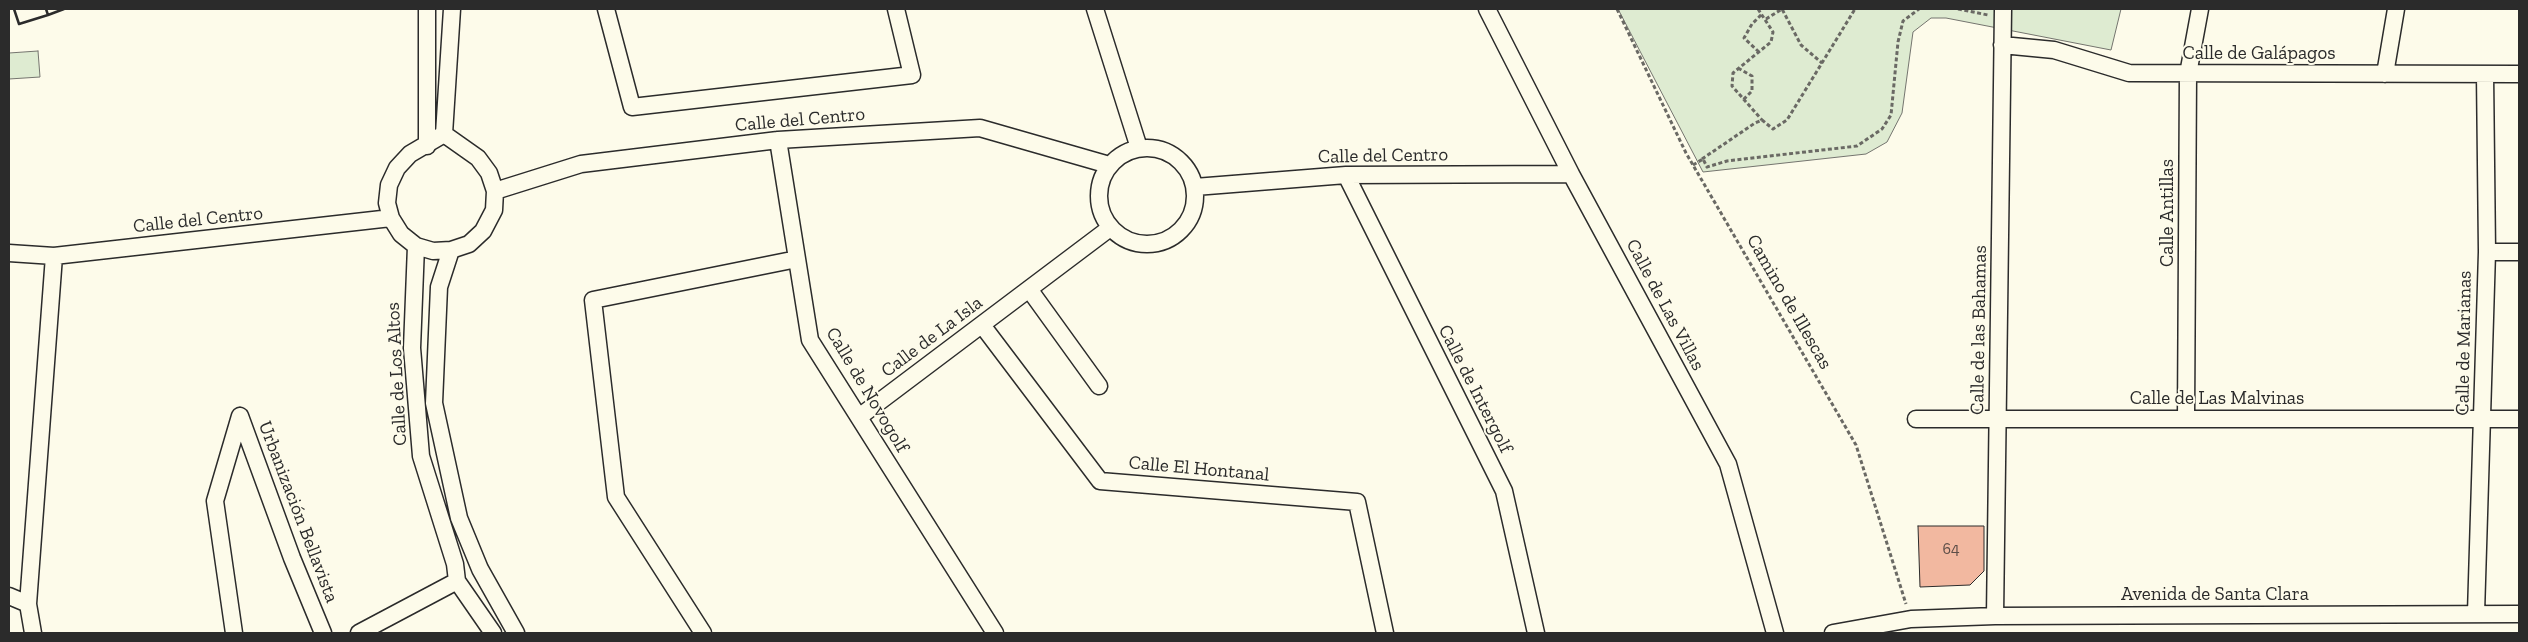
<!DOCTYPE html>
<html>
<head>
<meta charset="utf-8">
<style>
	body { margin:0 }
	#map { position:relative; width:2528px; height:642px; overflow:hidden; background:#fdfbea; font-family:"Zilla Slab",serif }
	canvas { display:block }
	.frame { position:absolute; inset:0; border:10px solid #2b2b2b; pointer-events:none }
</style>
</head>
<body>
<div id="map">
<canvas width="2528" height="642"></canvas>
<div class="frame"></div>
</div>
<script>
const c = document.querySelector('canvas').getContext('2d');
c.lineJoin = 'round';
function paint(path, color) {
  c.fillStyle = color;
  c.fill(path, 'evenodd');
}
function toPath(rows) {
  const path = new Path2D();
  for (const r of rows) {
    if (r.length === 3) {
      path.moveTo(r[0] + r[2], r[1]);
      path.arc(r[0], r[1], r[2], 0, 2 * Math.PI);
      continue;
    }
    path.moveTo(r[0], r[1]);
    for (let i = 2; i < r.length; i += 2) path.lineTo(r[i], r[i + 1]);
  }
  return path;
}
function trace(path, color, width, dash) {
  c.strokeStyle = color;
  c.lineWidth = width;
  c.lineCap = dash ? 'butt' : 'round';
  c.setLineDash(dash || []);
  c.stroke(path);
}
function drawText(font, color, halo, rows, align = 'center') {
  c.font = font + ' "Zilla Slab",serif';
  c.lineWidth = 4;
  c.setLineDash([]);
  c.textBaseline = 'middle';
  c.strokeStyle = halo;
  c.fillStyle = color;
  for (const [text, x, y, turn = 0] of rows) {
    c.save();
    c.translate(x, y);
    c.rotate((+turn || 0) * Math.PI / 180);
    c.textAlign = isNaN(turn) ? turn : align;
    if (halo) c.strokeText(text, 0, 0);
    c.fillText(text, 0, 0);
    c.restore();
  }
}
const green = toPath([
	[1618,9,2121,9,2111,50,1946,18,1931,18,1913,32,1902,113,1887,142,1866,154,1703,172,1618,9],
	[38,51,40,77,9,79,9,53,38,51]
]);
paint(green, '#deebd1');
trace(green, '#74746e', 1);
const building = toPath([
	[1918,526,1984,526,1984,571,1970,585,1920,587,1918,526]
]);
paint(building, '#f2b8a0');
trace(building, '#2b2b2b', 1);
const minor = toPath([
	[606,9,632,107,912,75,896,9],
	[1095,9,1139,148],
	[1487,9,1571,174,1728,464,1775,633],
	[2002,45,2054,50,2129,73,2519,74],
	[2385,74,2396,9],
	[444,134,478,158,489,173,495,191,494,210,483,231,469,244,451,250,433,251,416,246,401,234,391,218,387,203,389,185,397,168,410,154,444,134],
	[444,134,452,9],
	[778,140,810,340,995,633],
	[427,146,427,9],
	[1147,196,48],
	[1346,175,1504,491,1536,633],
	[1195,187,1346,175,1571,174],
	[495,191,581,164,778,140,980,128,1109,165],
	[416,246,412,348,421,456,455,564,457,581,493,633],
	[451,250,439,287,434,403,459,518,480,569,516,633],
	[2487,252,2519,252],
	[9,253,54,256,391,218],
	[1029,289,1099,386],
	[982,325,1100,481,1357,502,1385,633],
	[240,416,292,558,323,633],
	[859,417,1110,228],
	[1916,419,2519,419],
	[2186,419,2188,74,2200,9],
	[9,596,28,604],
	[2476,613,2487,252,2485,74],
	[1995,616,2003,9],
	[33,633,28,604,54,256],
	[234,633,215,501,240,416],
	[359,633,457,581],
	[703,633,616,497,593,300,797,259],
	[1833,633,1911,619,1995,616,2519,614]
]);
trace(minor, '#2b2b2b', 19);
trace(toPath([
	[1617,9,1686,153,1856,445,1906,604],
	[1758,9,1773,32,1771,42,1733,73,1732,86,1762,120],
	[1958,9,1988,15],
	[1766,19,1782,9,1801,45,1822,63],
	[1759,52,1744,38,1752,24,1762,14],
	[1738,68,1752,76,1752,91,1743,100],
	[1702,159,1755,123,1762,120,1773,129,1787,120,1855,9],
	[1693,165,1703,159,1707,167,1727,161,1857,146,1882,129,1891,115,1898,42,1903,21,1919,9]
]), '#6a6964', 3, [4, 2.5]);
trace(minor, '#fdfbea', 16);
trace(toPath([
	[14,9,19,24,48,15,46,9],
	[48,15,64,9]
]), '#2b2b2b', 2.5);
drawText('16px', '#5d4e48', null, [
	["64",1951,549]
]);
drawText('19px', '#2b2b2b', '#fdfbea', [
	["Calle de Galápagos",2259,54],
	["Calle del Centro",800,120,-5],
	["Calle del Centro",1383,156,-1],
	["Calle Antillas",2168,213,-90],
	["Calle del Centro",198,220,-6],
	["Camino de Illescas",1789,302,60],
	["Calle de Las Villas",1665,305,62],
	["Calle de las Bahamas",1979,330,-89],
	["Calle de La Isla",932,337,-37],
	["Calle de Marianas",2464,343,-89],
	["Calle de Los Altos",397,374,-93],
	["Calle de Intergolf",1475,389,63],
	["Calle de Novogolf",867,390,59],
	["Calle de Las Malvinas",2217,399],
	["Calle El Hontanal",1199,469,5],
	["Urbanización Bellavista",298,512,69],
	["Avenida de Santa Clara",2215,595]
]);
</script>
</body>
</html>
